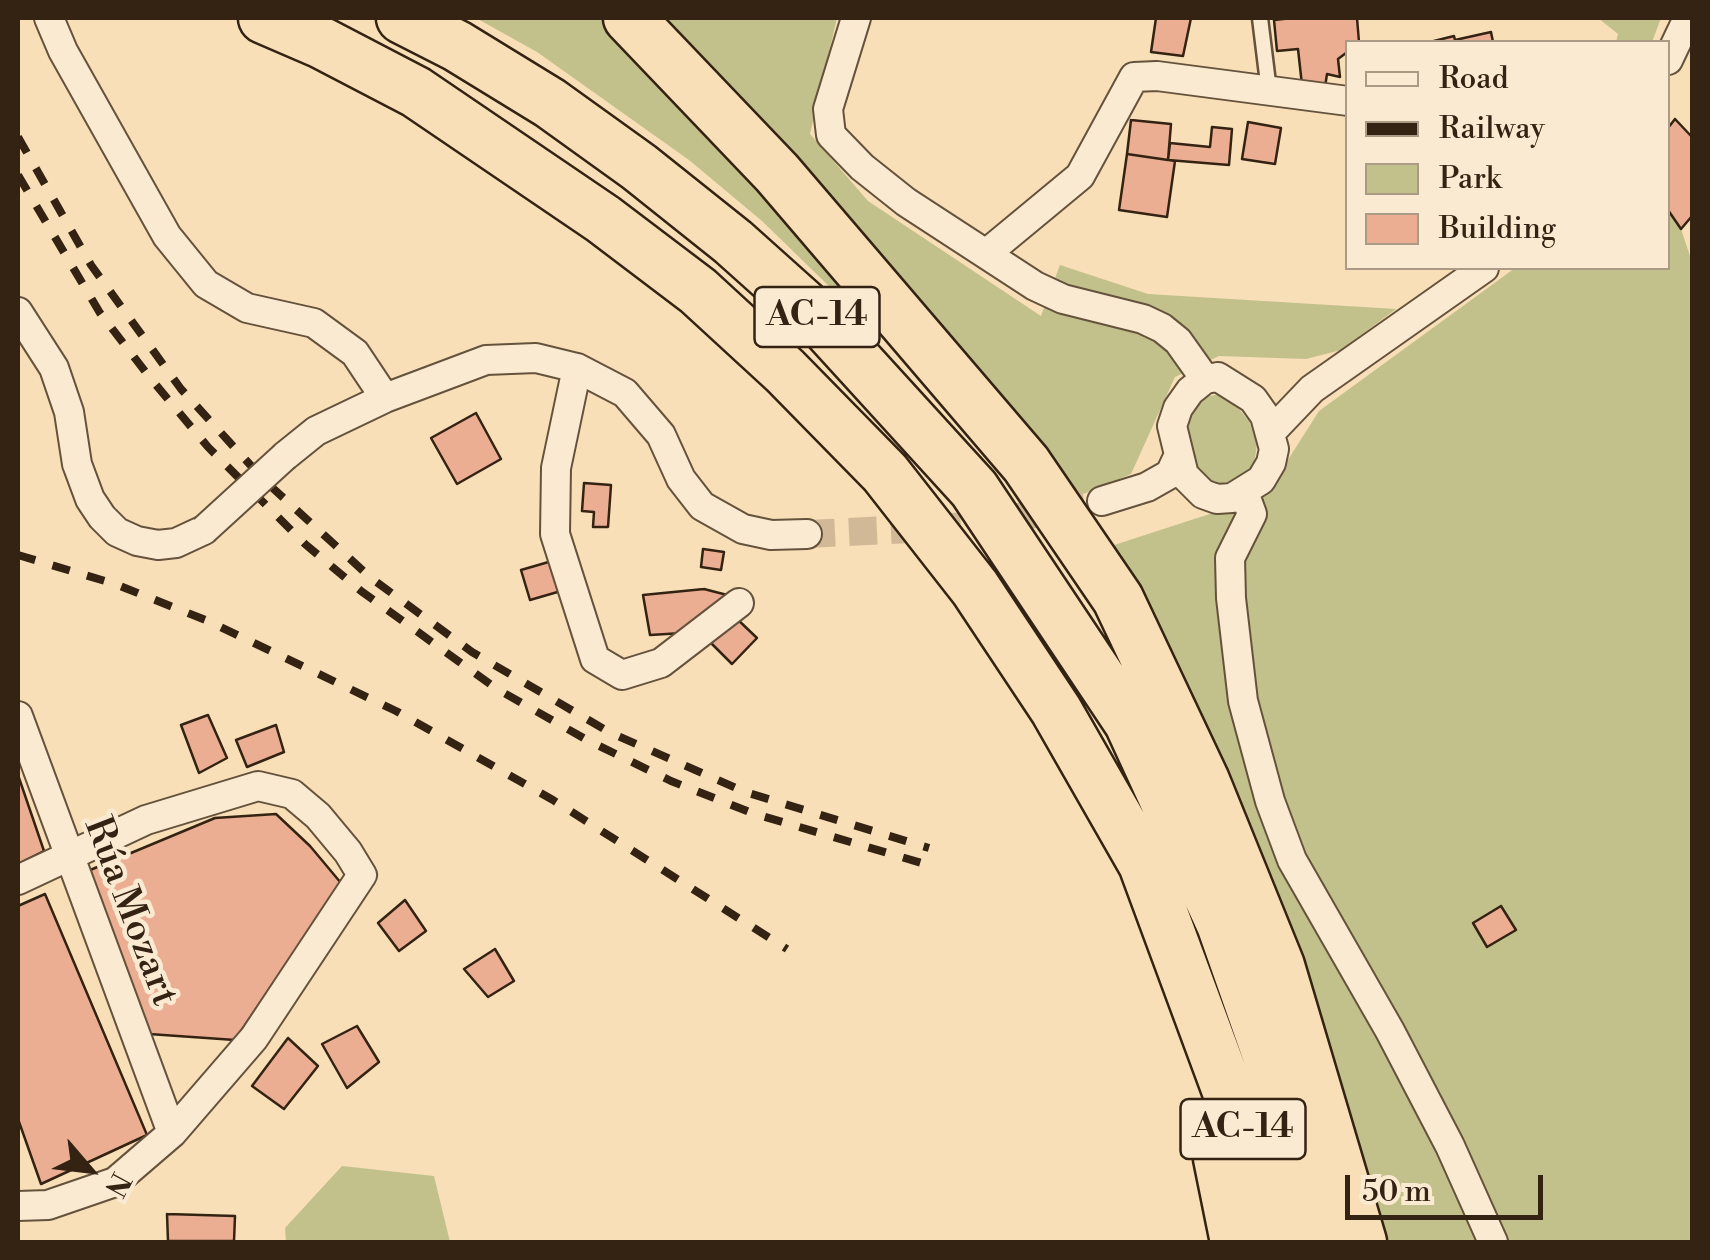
<!DOCTYPE html>
<html>
<head>
<meta charset="utf-8">
<style>
	body { margin:0 }
	#map { position:relative; width:1710px; height:1260px; overflow:hidden; background:#f8dfb8; font-family:"Libre Bodoni",serif }
	canvas { display:block }
	.frame { position:absolute; inset:0; border:20px solid #342313; pointer-events:none }
	.legend { position:absolute; left:1345px; top:40px; width:325px; height:230px; box-sizing:border-box; background:#faead1; border:2px solid #ab9a85; margin:0; padding:12px 18px; list-style:none; font-size:30px; color:#342313 }
	.legend li { display:flex; align-items:center; gap:20px; height:50px }
	.legend b { width:50px; border:2px solid #ab9a85 }
	.north { position:absolute; left:40px; top:1120px; width:100px; height:100px; -webkit-text-stroke:8px #faead1; paint-order:stroke; rotate:118deg; font-size:28px; font-weight:700; line-height:40px; text-align:center; color:#342313 }
	.north::after { content:''; display:block; margin:auto; width:35px; height:45px; background:#342313; clip-path:polygon(50% 0,100% 100%,50% 72%,0 100%) }
	.scale { position:absolute; left:1345px; top:1175px; width:198px; height:45px; box-sizing:border-box; border:5px solid #342313; border-top:0; padding-left:12px; font-size:30px; line-height:35px; white-space:nowrap; color:#342313; -webkit-text-stroke:8px #faead1; paint-order:stroke }
</style>
</head>
<body>
<div id="map">
<canvas width="1710" height="1260"></canvas>
<div class="frame"></div>
<ul class="legend">
<li><b style="height:12px;background:#faead1"></b>Road</li>
<li><b style="height:12px;background:#342313"></b>Railway</li>
<li><b style="height:28px;background:#c2c08b"></b>Park</li>
<li><b style="height:28px;background:#ecae92"></b>Building</li>
</ul>
<div class="north">N</div>
<div class="scale">50 m</div>
</div>
<script>
const c = document.querySelector('canvas').getContext('2d');
c.lineJoin = 'round';
function paint(path, color) {
  c.fillStyle = color;
  c.fill(path, 'evenodd');
}
function toPath(rows) {
  const path = new Path2D();
  for (const r of rows) {
    path.moveTo(r[0], r[1]);
    for (let i = 2; i < r.length; i += 2) path.lineTo(r[i], r[i + 1]);
  }
  return path;
}
function trace(path, color, width, dash) {
  c.strokeStyle = color;
  c.lineWidth = width;
  c.lineCap = dash ? 'butt' : 'round';
  c.setLineDash(dash || []);
  c.stroke(path);
}
function drawText(font, color, halo, rows, align = 'center') {
  c.font = font + ' "Libre Bodoni",serif';
  c.lineWidth = 9;
  c.setLineDash([]);
  c.textBaseline = 'middle';
  c.strokeStyle = halo;
  c.fillStyle = color;
  for (const [text, x, y, turn = 0] of rows) {
    c.save();
    c.translate(x, y);
    c.rotate((+turn || 0) * Math.PI / 180);
    c.textAlign = isNaN(turn) ? turn : align;
    if (halo) c.strokeText(text, 0, 0);
    c.fillText(text, 0, 0);
    c.restore();
  }
}
paint(toPath([
	[476,18,609,18,882,313,869,325,762,221,689,160,537,52],
	[658,18,837,18,810,134,868,201,1041,316,1060,265,1148,294,1396,309,1341,350,1306,359,1219,356,1175,377,1131,474,1069,500],
	[1598,18,1661,18,1652,42,1616,42,1618,34],
	[1668,210,1681,229,1692,262,1692,1242,1386,1242,1329,1072,1105,548,1265,496,1319,411,1515,268,1668,268],
	[1219,394,1233,402,1249,421,1257,444,1254,464,1241,480,1226,486,1214,483,1193,467,1184,431,1189,412,1197,399],
	[342,1166,434,1176,450,1242,286,1242,285,1228]
]), '#c2c08b');
const building = toPath([
	[1156,18,1191,18,1183,56,1151,52,1156,18],
	[1293,18,1357,18,1359,42,1348,42,1346,53,1338,59,1340,77,1327,74,1325,87,1302,85,1298,49,1277,51,1274,20,1293,18],
	[1491,32,1493,42,1430,42,1454,36,1455,40,1491,32],
	[1675,119,1692,137,1692,216,1681,229,1668,210,1668,128,1675,119],
	[1131,120,1171,124,1168,160,1127,154,1131,120],
	[1248,122,1281,128,1275,164,1242,159,1248,122],
	[1212,127,1232,129,1229,165,1168,160,1170,143,1210,147,1212,127],
	[1127,154,1175,161,1167,217,1119,210,1127,154],
	[476,413,501,459,457,484,431,438,476,413],
	[584,483,611,485,608,527,593,527,594,512,582,511,584,483],
	[703,549,724,552,721,570,701,567,703,549],
	[552,561,561,591,530,600,521,570,552,561],
	[704,589,731,596,683,633,650,635,643,595,704,589],
	[735,617,757,638,732,664,710,642,735,617],
	[208,715,227,758,199,773,181,725,208,715],
	[276,725,284,752,247,767,236,740,276,725],
	[18,775,44,851,18,864,18,775],
	[276,814,310,846,341,883,235,1040,149,1034,83,873,215,818,276,814],
	[45,894,147,1135,41,1184,18,1119,18,906,45,894],
	[405,900,426,931,399,951,378,923,405,900],
	[1501,906,1516,930,1487,947,1473,923,1501,906],
	[495,949,514,981,488,997,464,969,495,949],
	[357,1026,379,1062,347,1088,322,1044,357,1026],
	[288,1038,318,1066,284,1109,252,1086,288,1038],
	[167,1214,235,1216,234,1241,168,1241,167,1214]
]);
paint(building, '#ecae92');
trace(building, '#342313', 2.5);
trace(toPath([
	[807,534,971,526,1102,501]
]), '#d1b997', 28, [28, 14]);
const lane = toPath([
	[1260,18,1269,91]
]);
const street = toPath([
	[49,18,63,51,167,236,206,284,247,308,314,323,355,353,385,398],
	[856,18,828,109,831,135,862,167,906,202,1035,286,1063,299,1143,319,1162,328,1178,341,1205,379],
	[1668,60,1688,18],
	[987,253,1080,176,1134,77,1157,76,1348,101],
	[18,312,54,368,69,412,77,464,90,499,102,517,117,532,137,541,158,545,176,543,204,530],
	[577,368,556,468,555,534,595,659,622,675,661,663,739,603],
	[1218,377,1253,399,1265,416,1274,449,1271,463,1261,480,1232,498,1217,499,1203,494,1184,475,1172,426,1178,408,1190,391,1205,379,1218,377],
	[1271,432,1312,389,1484,268],
	[285,456,316,431,385,398,486,360,536,358,577,368,625,393,661,435,681,479,702,506,743,529,771,535,807,534],
	[1244,492,1252,514,1230,558,1231,598,1243,701,1270,801,1292,860,1390,1031,1450,1146,1493,1242],
	[1102,501,1147,487,1170,474,1177,459],
	[18,716,172,1133],
	[18,880,146,820,258,786,292,794,318,816,348,852,362,875,254,1038,172,1133,115,1182,48,1205,18,1206]
]);
const highway = toPath([
	[264,18,322,43,416,92,603,219,698,291,785,371,885,473,975,588,1056,710,1144,864,1249,1148,1273,1242],
	[402,18,457,46,550,103,639,167,733,242,819,319,974,489,1130,723,1222,924,1295,1132,1322,1242],
	[629,18,777,173,1026,464,1118,599,1204,781,1279,966,1361,1242],
	[1219,1158,1236,1242]
]);
trace(lane, '#65523c', 19);
trace(street, '#65523c', 32);
trace(highway, '#342313', 55);
trace(lane, '#faead1', 14);
trace(street, '#faead1', 28);
trace(highway, '#f8dfb8', 50);
trace(toPath([
	[18,137,91,265,181,389,265,481,371,578,472,652,609,732,745,792,929,848],
	[18,175,100,313,151,379,208,447,305,544,361,591,497,689,587,740,671,781,752,813,925,864],
	[18,555,115,584,208,621,396,711,553,800,787,949]
]), '#342313', 8, [18, 18]);
const streetBridge = toPath([
	[204,530,285,456]
]);
trace(streetBridge, '#65523c', 32, []);
trace(streetBridge, '#faead1', 28);
for (const [x, y, w] of [
	[817,317,125],
	[1243,1129,125]
]) {
  const box = new Path2D();
  box.roundRect(x - w / 2, y - 30, w, 60, 8);
  c.fillStyle = '#faead1';
  c.fill(box);
  trace(box, '#342313', 2.5);
}
drawText('bold 35px', '#342313', null, [
	["AC-14",817,317],
	["AC-14",1243,1129]
]);
drawText('38px', '#342313', '#faead1', [
	["Rúa Mozart",129,912,69]
]);
</script>
</body>
</html>
